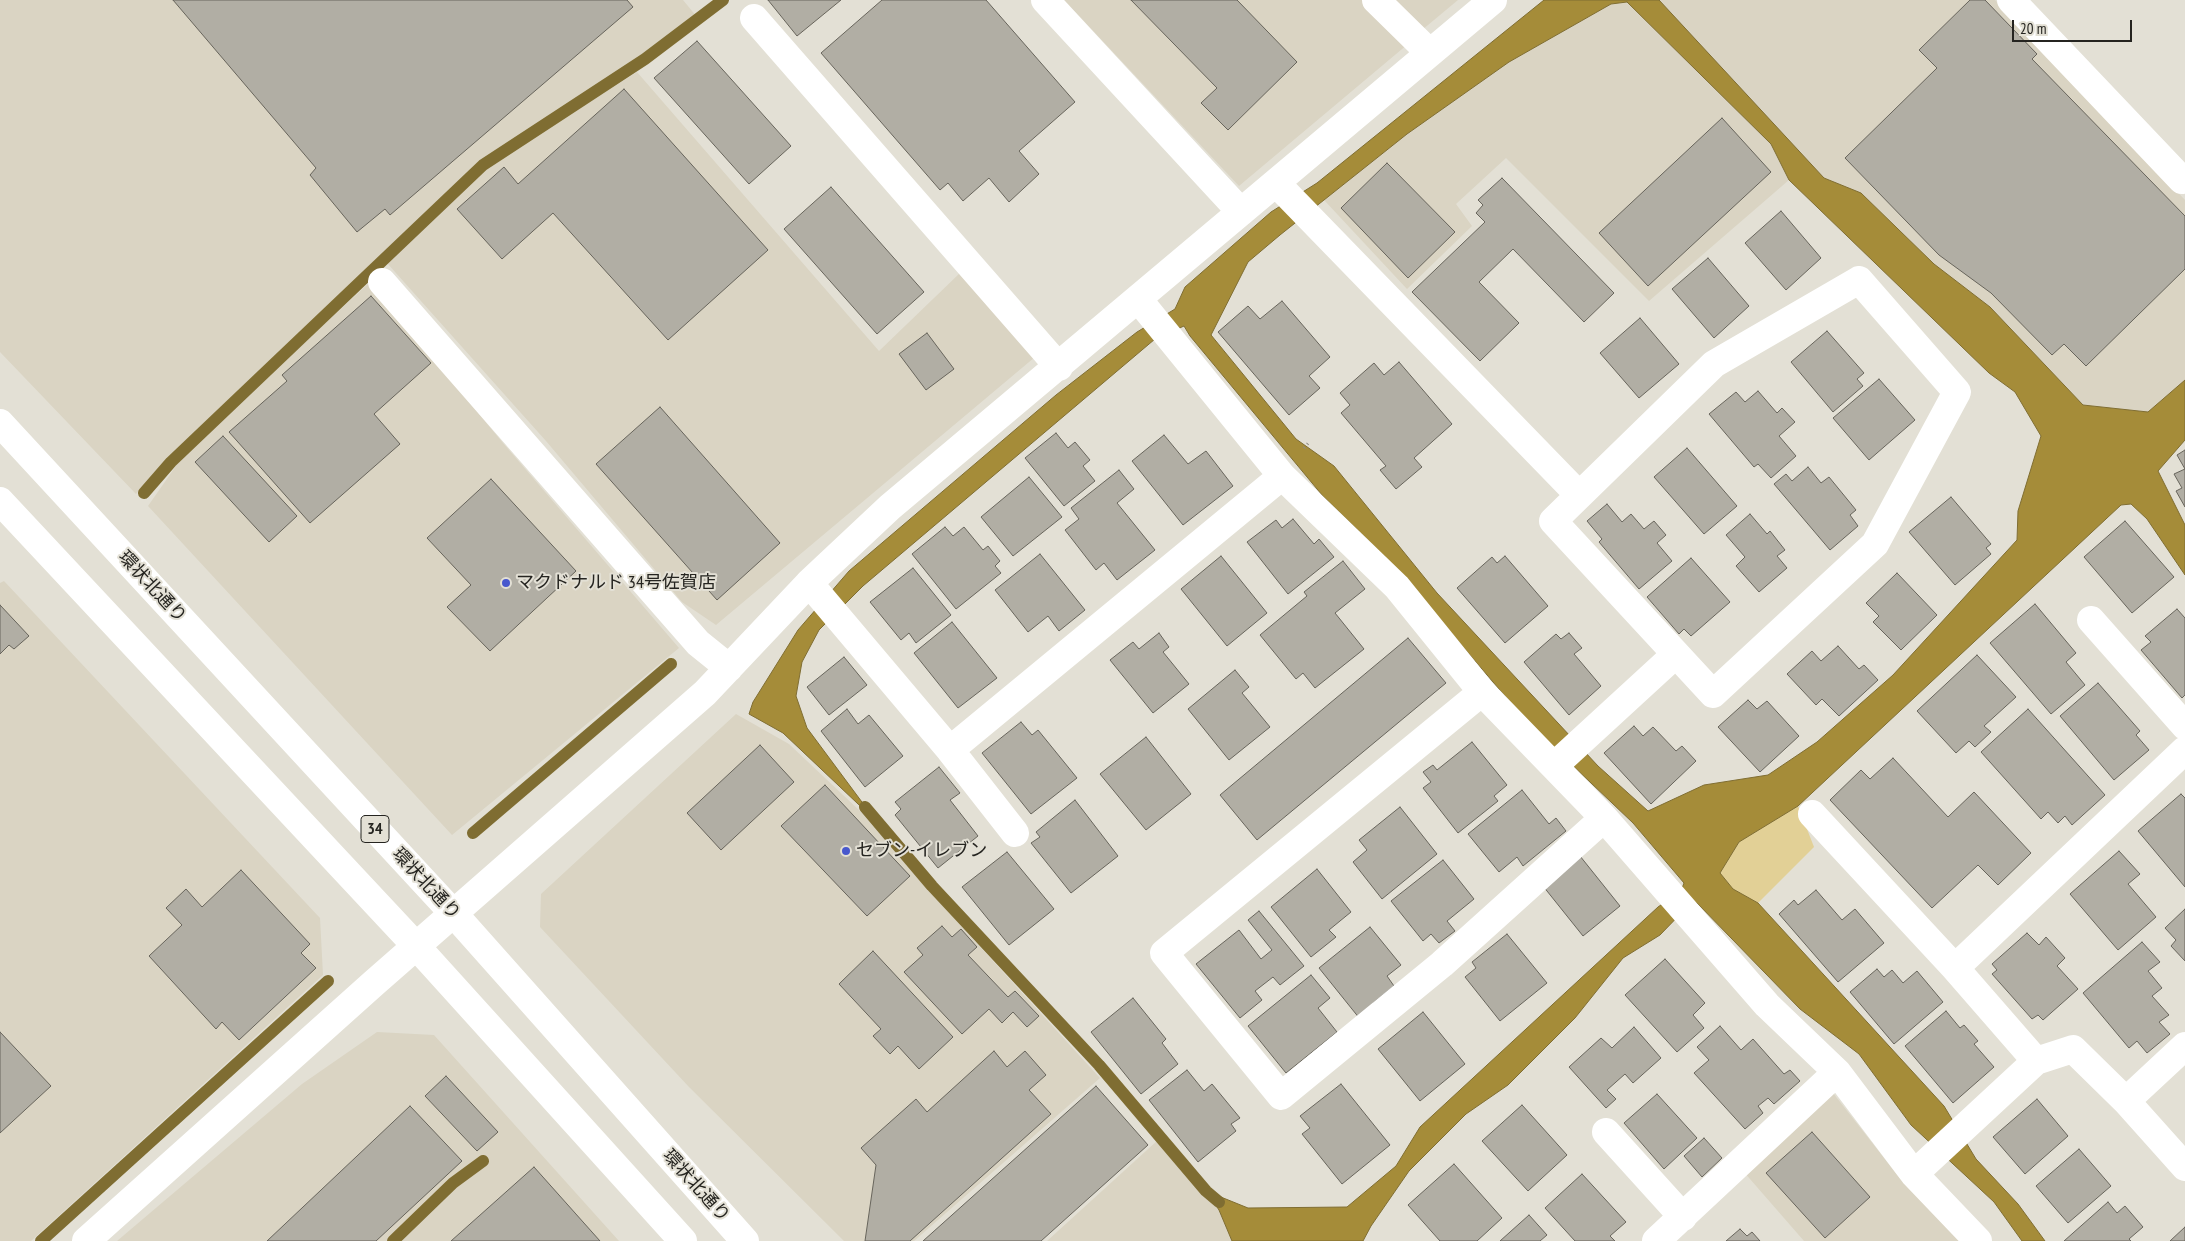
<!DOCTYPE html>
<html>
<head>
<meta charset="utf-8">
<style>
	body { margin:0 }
	#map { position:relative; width:2185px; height:1241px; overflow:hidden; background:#e3e0d5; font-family:"PT Sans Narrow",sans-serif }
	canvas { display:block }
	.scale { position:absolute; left:2012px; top:20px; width:120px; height:22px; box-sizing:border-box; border:2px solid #252420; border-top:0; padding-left:6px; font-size:15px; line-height:18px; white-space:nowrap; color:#252420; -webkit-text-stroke:4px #e3e0d5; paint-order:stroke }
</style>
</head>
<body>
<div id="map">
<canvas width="2185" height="1241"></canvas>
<div class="scale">20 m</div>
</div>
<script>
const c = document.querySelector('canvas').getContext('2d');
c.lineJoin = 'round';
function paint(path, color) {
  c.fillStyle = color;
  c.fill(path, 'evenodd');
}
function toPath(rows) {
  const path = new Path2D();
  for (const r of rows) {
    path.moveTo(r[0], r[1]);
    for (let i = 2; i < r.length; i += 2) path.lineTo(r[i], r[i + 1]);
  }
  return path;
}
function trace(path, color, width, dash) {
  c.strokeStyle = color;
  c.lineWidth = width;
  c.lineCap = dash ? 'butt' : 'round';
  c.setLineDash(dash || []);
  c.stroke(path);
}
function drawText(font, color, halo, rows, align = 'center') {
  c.font = font + ' "PT Sans Narrow","Noto Sans JP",sans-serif';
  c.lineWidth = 4;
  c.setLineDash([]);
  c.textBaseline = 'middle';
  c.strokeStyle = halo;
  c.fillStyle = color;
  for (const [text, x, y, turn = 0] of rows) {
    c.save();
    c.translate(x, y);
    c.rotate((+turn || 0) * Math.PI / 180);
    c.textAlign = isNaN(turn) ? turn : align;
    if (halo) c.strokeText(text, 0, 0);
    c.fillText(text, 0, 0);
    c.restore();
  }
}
paint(toPath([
	[0,0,683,0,697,17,642,55,480,161,169,456,136,494,0,352],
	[1064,0,1363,0,1408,44,1239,186],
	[1391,0,1458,0,1422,30],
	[1659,0,1995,0,2185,200,2185,380,2148,412,2083,405,1990,307,1934,264,1861,193,1824,178],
	[1627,2,1771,144,1789,180,1649,301,1506,158,1456,204,1472,226,1407,289,1324,200,1407,134,1509,62,1611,4],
	[637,72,879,351,961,272,1035,357,716,625,682,602,546,441,387,263,484,169],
	[370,282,503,443,679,648,452,835,148,506,185,453],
	[4,581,320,918,323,975,31,1241,0,1241,0,583],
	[736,714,789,744,860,811,929,891,1100,1078,914,1241,844,1241,689,1087,540,927,541,894],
	[377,1032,434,1035,619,1241,117,1241,302,1084],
	[1833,1093,1899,1177,1961,1241,1804,1241,1743,1171],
	[1158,1140,1219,1210,1232,1241,1047,1241]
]), '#dad4c3');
paint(toPath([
	[1798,806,1814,847,1758,903,1733,889,1720,873,1739,842]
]), '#e2d096');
const water = toPath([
	[1544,0,1659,0,1824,178,1861,193,1934,264,1990,307,2083,405,2148,412,2185,380,2185,440,2158,471,2185,525,2185,575,2147,519,2131,504,2121,505,1798,806,1739,842,1720,873,1733,889,1758,903,1944,1106,1976,1159,2018,1204,2045,1241,2022,1241,1994,1202,1911,1125,1859,1054,1800,1009,1697,903,1689,905,1660,935,1623,958,1575,1018,1508,1085,1466,1114,1409,1171,1371,1226,1363,1241,1232,1241,1219,1210,1206,1191,1248,1208,1347,1207,1396,1166,1420,1127,1658,907,1681,891,1684,883,1633,823,1528,723,1394,566,1322,495,1190,336,1184,326,1155,339,863,586,819,630,802,662,796,696,807,728,876,821,783,733,749,714,753,702,798,630,849,571,1056,395,1137,332,1175,309,1185,287,1271,212,1317,183,1544,0],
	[1627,2,1771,144,1789,180,1989,373,2015,392,2041,436,2018,511,2017,540,1893,675,1817,742,1768,775,1704,785,1648,811,1598,766,1437,593,1334,466,1296,439,1211,335,1248,262,1280,235,1407,134,1509,62,1611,4,1627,2]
]);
paint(water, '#a58c39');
trace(water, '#7f6d32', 1);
trace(toPath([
	[144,493,171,462,483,165,645,59,723,0],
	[865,807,932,886,1099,1065,1206,1191,1219,1202],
	[473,833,671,664],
	[41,1241,328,981],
	[393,1241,453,1183,483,1161]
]), '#7f6d32', 12);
const building = toPath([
	[173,0,627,0,633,7,390,215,385,209,357,232,310,175,316,168,173,0],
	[768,0,841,0,797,36,768,0],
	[882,0,986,0,1075,102,1019,151,1039,174,1009,202,989,178,963,201,948,183,940,190,821,53,882,0],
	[1131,0,1237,0,1297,62,1228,130,1201,103,1217,88,1131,0],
	[1970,0,1985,0,2037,54,2032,59,2185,216,2185,269,2086,366,2064,344,2052,355,1991,293,1939,255,1845,158,1937,68,1919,50,1970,0],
	[697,41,791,146,749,184,654,78,697,41],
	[624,89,768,250,668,340,553,213,502,259,457,209,504,167,518,184,624,89],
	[1722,118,1771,172,1648,286,1599,233,1722,118],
	[1387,163,1455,232,1408,278,1341,208,1387,163],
	[1502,178,1614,293,1584,322,1513,249,1479,282,1519,323,1480,361,1412,292,1485,222,1476,213,1483,205,1478,200,1502,178],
	[831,187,924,292,877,334,784,229,831,187],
	[1781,211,1821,258,1786,290,1745,243,1781,211],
	[1708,258,1749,306,1714,338,1672,289,1708,258],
	[371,296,431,363,374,414,400,444,310,523,229,432,287,381,282,375,371,296],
	[1282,301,1330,357,1309,376,1320,388,1289,415,1218,332,1248,306,1260,319,1282,301],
	[1640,318,1679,364,1639,398,1600,353,1640,318],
	[1827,331,1864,373,1857,379,1863,386,1833,412,1791,362,1827,331],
	[927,333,954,369,926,390,899,354,927,333],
	[1399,362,1452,424,1414,458,1422,467,1396,489,1380,470,1386,466,1341,413,1350,405,1340,393,1374,363,1384,375,1399,362],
	[1879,379,1915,420,1869,460,1833,418,1879,379],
	[1758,391,1777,413,1782,408,1795,422,1779,436,1796,456,1771,478,1758,464,1754,467,1709,414,1736,392,1745,402,1758,391],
	[660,407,780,543,717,600,596,464,660,407],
	[1056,433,1068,448,1075,442,1090,460,1083,466,1095,481,1064,506,1025,458,1056,433],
	[1164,435,1188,464,1206,451,1233,486,1183,525,1132,461,1164,435],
	[223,436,297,516,269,542,195,462,223,436],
	[1687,448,1737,506,1704,534,1654,477,1687,448],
	[2185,450,2185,469,2177,455,2185,450],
	[1808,467,1821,483,1829,477,1856,510,1850,515,1858,526,1830,550,1774,484,1786,474,1792,481,1808,467],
	[2185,469,2185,507,2176,491,2182,488,2174,474,2185,469],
	[1119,470,1134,489,1117,503,1155,550,1117,580,1104,563,1096,570,1065,530,1079,519,1071,508,1119,470],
	[1029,477,1062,517,1013,556,981,517,1029,477],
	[491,479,576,571,490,651,447,607,471,585,427,538,491,479],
	[1951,497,1991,544,1986,548,1991,554,1955,585,1909,532,1951,497],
	[1607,504,1622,522,1631,514,1644,529,1654,521,1666,535,1657,543,1672,561,1639,589,1599,542,1602,539,1587,521,1607,504],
	[1750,514,1767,534,1770,531,1785,550,1777,556,1787,568,1759,592,1736,566,1745,557,1726,535,1750,514],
	[1293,519,1314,544,1319,539,1334,557,1288,594,1247,542,1276,520,1282,528,1293,519],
	[2125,521,2174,577,2132,613,2084,557,2125,521],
	[945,527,953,536,964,527,983,550,988,546,1000,561,995,566,1001,573,956,609,912,554,945,527],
	[1040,554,1085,610,1059,631,1048,616,1028,632,995,590,1040,554],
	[1221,556,1267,613,1227,646,1181,589,1221,556],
	[1505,556,1548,606,1505,643,1457,588,1492,557,1497,563,1505,556],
	[1691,558,1730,602,1691,636,1684,629,1679,634,1647,597,1691,558],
	[1343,561,1365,589,1335,613,1364,649,1315,688,1303,673,1296,679,1260,635,1307,596,1304,592,1343,561],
	[913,568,951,615,916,643,909,633,901,640,870,602,913,568],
	[1897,573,1937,615,1901,650,1873,622,1879,616,1866,603,1897,573],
	[2035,604,2076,653,2066,662,2085,685,2051,714,1990,643,2035,604],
	[0,605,29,636,14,649,9,645,0,654,0,605],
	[2177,609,2185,618,2185,695,2182,698,2141,650,2151,642,2145,636,2177,609],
	[952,622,997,678,958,708,914,653,952,622],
	[1159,633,1169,647,1163,652,1189,684,1153,713,1110,660,1133,642,1139,649,1159,633],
	[1569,633,1582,648,1574,654,1601,686,1569,715,1524,662,1556,634,1561,639,1569,633],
	[1408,638,1446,683,1257,840,1220,795,1408,638],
	[1838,646,1859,669,1864,665,1878,680,1839,716,1822,699,1816,705,1787,674,1812,651,1821,661,1838,646],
	[1977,655,2016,697,1984,726,1991,732,1975,747,1969,741,1956,753,1917,711,1977,655],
	[844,657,867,685,829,715,807,687,844,657],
	[1235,670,1249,687,1242,693,1270,727,1229,760,1188,709,1235,670],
	[2098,683,2140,731,2136,735,2149,750,2114,780,2060,716,2098,683],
	[1748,700,1757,709,1767,701,1799,736,1760,772,1718,727,1748,700],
	[847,709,858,724,869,715,903,756,865,787,821,731,847,709],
	[2028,709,2105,795,2072,825,2065,816,2058,823,2048,812,2041,819,1981,752,2028,709],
	[1021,722,1032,735,1038,730,1077,778,1031,814,982,753,1021,722],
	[1634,726,1643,736,1653,727,1676,751,1682,746,1696,761,1651,804,1604,753,1634,726],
	[1146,737,1191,794,1146,830,1100,774,1146,737],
	[1472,742,1507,785,1494,796,1498,801,1458,833,1423,788,1431,782,1423,772,1433,765,1437,770,1472,742],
	[760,745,794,782,721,850,687,813,760,745],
	[1893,758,1948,817,1974,792,2031,853,1998,885,1978,865,1932,908,1830,800,1861,770,1870,779,1893,758],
	[939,767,960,793,950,800,978,836,938,868,895,815,901,809,895,802,939,767],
	[825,785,910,876,867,916,781,826,825,785],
	[1522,790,1549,824,1556,818,1566,831,1523,866,1517,857,1499,872,1468,834,1522,790],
	[2181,794,2185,798,2185,887,2138,831,2181,794],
	[1075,800,1118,856,1071,893,1031,843,1040,837,1036,832,1075,800],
	[1400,807,1437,854,1382,899,1353,862,1367,850,1359,840,1400,807],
	[2119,851,2140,874,2128,884,2156,917,2118,950,2070,894,2119,851],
	[1007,852,1054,909,1009,945,962,887,1007,852],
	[1580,856,1620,906,1583,936,1543,886,1580,856],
	[1443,860,1474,899,1447,921,1455,931,1439,943,1431,934,1423,941,1391,901,1443,860],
	[1317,869,1351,912,1329,930,1336,937,1311,957,1271,907,1317,869],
	[241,870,310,944,301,953,316,968,239,1040,222,1022,216,1029,149,956,182,925,166,908,186,889,202,907,241,870],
	[1816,890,1842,920,1855,909,1884,943,1838,982,1779,914,1794,900,1798,905,1816,890],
	[2185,909,2185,961,2171,946,2176,940,2165,928,2185,909],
	[1259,911,1304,966,1280,985,1273,977,1255,991,1262,1000,1240,1018,1196,964,1239,930,1261,959,1272,950,1248,920,1259,911],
	[942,926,952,937,961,929,977,947,968,955,1008,997,1015,991,1039,1016,1027,1027,1013,1012,1002,1023,989,1009,962,1034,904,972,923,955,917,948,942,926],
	[1370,927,1401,965,1387,976,1394,986,1373,1003,1376,1006,1360,1019,1319,968,1370,927],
	[2027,933,2039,945,2046,937,2065,958,2057,966,2078,989,2043,1020,2038,1015,2032,1019,1992,974,1997,970,1992,964,2027,933],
	[1507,934,1547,983,1500,1021,1465,977,1476,968,1472,962,1507,934],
	[2142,942,2160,962,2148,971,2162,988,2152,996,2169,1015,2159,1022,2170,1034,2147,1053,2137,1041,2129,1048,2083,993,2142,942],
	[873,951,953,1037,919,1069,898,1046,890,1054,873,1036,881,1029,839,984,873,951],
	[1665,959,1705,1003,1693,1015,1704,1028,1677,1052,1625,995,1665,959],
	[1877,969,1884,977,1892,970,1903,983,1917,971,1943,1002,1894,1044,1850,992,1877,969],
	[1311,975,1330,998,1318,1008,1337,1032,1286,1073,1248,1026,1311,975],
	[1133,998,1166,1039,1162,1043,1178,1064,1141,1094,1091,1032,1133,998],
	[1946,1011,1960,1028,1964,1025,1978,1041,1974,1044,1994,1067,1953,1103,1905,1046,1946,1011],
	[1423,1012,1465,1064,1420,1101,1378,1049,1423,1012],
	[1720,1026,1741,1050,1753,1039,1784,1074,1790,1070,1800,1081,1774,1104,1768,1098,1758,1106,1763,1113,1745,1129,1694,1073,1709,1060,1697,1047,1720,1026],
	[1634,1027,1661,1058,1633,1083,1625,1074,1607,1090,1616,1099,1606,1108,1569,1067,1601,1038,1612,1048,1634,1027],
	[0,1032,51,1086,0,1133,0,1032],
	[994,1051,1007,1067,1025,1051,1046,1075,1029,1090,1051,1114,910,1241,865,1241,876,1165,861,1148,916,1099,927,1112,994,1051],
	[1187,1070,1204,1091,1212,1084,1240,1118,1231,1124,1236,1131,1198,1162,1149,1100,1187,1070],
	[446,1076,498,1132,477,1151,425,1096,446,1076],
	[1341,1084,1390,1145,1342,1184,1302,1134,1310,1128,1300,1116,1341,1084],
	[1096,1086,1148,1145,1041,1241,923,1241,1096,1086],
	[1657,1094,1697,1138,1664,1169,1624,1123,1657,1094],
	[2037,1099,2068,1136,2025,1174,1993,1137,2037,1099],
	[1522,1105,1567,1155,1528,1191,1482,1141,1522,1105],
	[410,1106,462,1161,376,1241,267,1241,410,1106],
	[1812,1132,1870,1197,1825,1238,1766,1173,1812,1132],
	[1704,1138,1722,1158,1702,1177,1684,1156,1704,1138],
	[2079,1149,2111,1186,2068,1223,2036,1186,2079,1149],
	[1454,1164,1502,1218,1477,1241,1440,1241,1408,1205,1454,1164],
	[534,1167,600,1241,451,1241,534,1167],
	[1582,1174,1626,1222,1610,1236,1615,1241,1575,1241,1545,1208,1582,1174],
	[2108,1202,2117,1213,2125,1206,2143,1227,2129,1239,2131,1241,2064,1241,2108,1202],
	[1529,1215,1547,1235,1540,1241,1500,1241,1529,1215],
	[2185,1227,2185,1241,2170,1241,2185,1227],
	[1740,1229,1747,1236,1752,1232,1760,1241,1726,1241,1740,1229]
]);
paint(building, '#b1aea4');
trace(building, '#68655c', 1);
trace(toPath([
	[1304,448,1310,441]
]), '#8c8a82', 3, [1, 4]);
trace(toPath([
	[1045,0,1241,212],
	[1376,0,1430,53],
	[2011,0,2182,180],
	[754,18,1059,367],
	[1276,183,1579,495],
	[1859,280,1957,392,1875,544,1713,694,1553,521,1714,364,1859,280],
	[382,282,698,643,729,668],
	[1138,299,1282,476,1397,587,1482,692,1604,818,1767,1005,1837,1072,1914,1174,1978,1241],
	[809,583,950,750,1015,833],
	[2091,620,2185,726],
	[1482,692,1164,953,1281,1096,1442,964,1604,818],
	[950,750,1282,476],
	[1554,766,1676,654],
	[1812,814,1955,968,2036,1061],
	[1955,968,2185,750],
	[2126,1101,2185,1046],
	[1606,1132,1683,1217],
	[1914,1174,2036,1061,2073,1049,2126,1101,2185,1167],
	[86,1241,374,983,705,693,809,583,890,507,1493,0],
	[1656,1241,1837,1072]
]), '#fff', 28);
trace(toPath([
	[0,423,454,914,745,1241],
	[0,501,417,947,683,1241]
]), '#fff', 28);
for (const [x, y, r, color] of [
	[506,583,5,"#4858cd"],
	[846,851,5,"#4858cd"]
]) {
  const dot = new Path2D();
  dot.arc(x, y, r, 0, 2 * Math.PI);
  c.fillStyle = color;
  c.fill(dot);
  trace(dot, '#e3e0d5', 2);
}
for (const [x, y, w] of [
	[375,829,28]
]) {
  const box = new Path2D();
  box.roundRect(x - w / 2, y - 13.5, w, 27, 4);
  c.fillStyle = '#e3e0d5';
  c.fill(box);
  trace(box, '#252420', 1);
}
drawText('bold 16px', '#252420', null, [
	["34",375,829]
]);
drawText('18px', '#252420', '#e3e0d5', [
	["マクドナルド 34号佐賀店",516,583],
	["セブン-イレブン",856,851]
], 'left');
drawText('18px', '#252420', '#e3e0d5', [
	["環状北通り",152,587,47],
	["環状北通り",426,884,47],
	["環状北通り",696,1186,48]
]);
</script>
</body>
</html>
